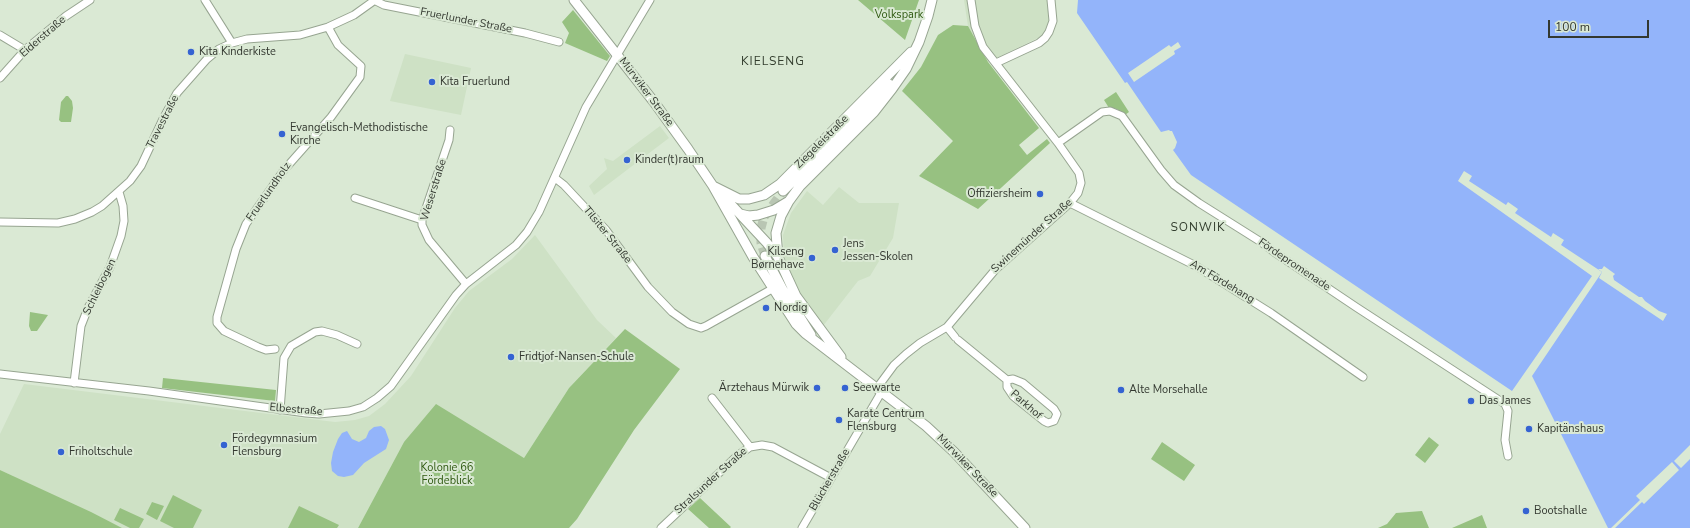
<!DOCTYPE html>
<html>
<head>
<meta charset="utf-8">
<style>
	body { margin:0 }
	#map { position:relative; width:1690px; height:528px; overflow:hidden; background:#dae9d4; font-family:"Nunito Sans",sans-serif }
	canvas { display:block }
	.scale { position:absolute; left:1548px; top:20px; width:101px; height:18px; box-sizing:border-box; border:2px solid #333830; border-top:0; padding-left:5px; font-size:12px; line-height:14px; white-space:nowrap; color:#333830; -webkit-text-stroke:3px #dae9d4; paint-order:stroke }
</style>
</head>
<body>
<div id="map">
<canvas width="1690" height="528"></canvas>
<div class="scale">100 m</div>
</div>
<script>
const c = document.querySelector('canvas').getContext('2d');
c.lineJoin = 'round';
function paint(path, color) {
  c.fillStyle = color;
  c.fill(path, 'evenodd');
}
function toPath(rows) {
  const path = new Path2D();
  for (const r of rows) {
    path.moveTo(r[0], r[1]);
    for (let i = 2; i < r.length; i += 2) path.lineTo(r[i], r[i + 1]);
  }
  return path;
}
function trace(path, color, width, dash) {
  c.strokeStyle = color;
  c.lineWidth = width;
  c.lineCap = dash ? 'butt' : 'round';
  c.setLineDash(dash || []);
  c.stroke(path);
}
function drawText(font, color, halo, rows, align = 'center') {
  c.font = font + ' "Nunito Sans",sans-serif';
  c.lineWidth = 4;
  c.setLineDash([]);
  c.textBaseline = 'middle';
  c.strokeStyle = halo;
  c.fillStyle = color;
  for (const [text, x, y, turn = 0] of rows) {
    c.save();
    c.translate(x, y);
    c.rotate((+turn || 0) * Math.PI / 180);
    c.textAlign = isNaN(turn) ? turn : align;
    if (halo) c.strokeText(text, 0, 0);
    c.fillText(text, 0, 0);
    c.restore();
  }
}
paint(toPath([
	[964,0,1048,0,1049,23,1047,30,1042,36,988,62,968,26],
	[405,54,471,68,461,115,390,101],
	[660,126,669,138,594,195,589,186,607,169,604,158,613,161],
	[839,187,859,203,899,203,893,238,870,276,858,281,823,326,803,300,784,262,783,235,791,213,807,191,823,205],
	[535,235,597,320,616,338,569,388,524,458,404,442,358,528,122,528,0,470,0,434,24,384,335,422,355,420,369,416,385,404,411,376,455,308,469,291,512,259]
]), '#cee1c5');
paint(toPath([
	[858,0,919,0,905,40],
	[573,10,610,56,607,61,565,43,569,33,562,22],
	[953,25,968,26,988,62,1039,128,1019,145,1027,155,1047,139,1050,143,978,209,919,176,953,141,902,91,921,67,938,35],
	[1116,92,1129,112,1125,115,1117,109,1109,108,1104,100],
	[66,96,68,96,72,101,73,108,71,122,61,122,59,120,61,102],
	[30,312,48,315,37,331,31,331,29,326],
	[625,329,680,369,634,430,577,519,569,528,358,528,404,442,436,404,524,458,569,388],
	[163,378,276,390,275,401,162,388],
	[1429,437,1439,445,1425,463,1415,455],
	[1162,442,1195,465,1184,481,1151,459],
	[0,470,91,512,122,528,0,528],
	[173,495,202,510,193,528,174,528,160,521],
	[700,498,731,527,730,528,709,528,688,509],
	[152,502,164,506,157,520,146,514],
	[299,506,339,525,337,528,288,528],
	[120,508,144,519,139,528,130,528,114,520],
	[1422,511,1429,528,1378,528,1387,524,1396,513],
	[1482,515,1487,528,1452,528]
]), '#97c181');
paint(toPath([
	[1078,0,1690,0,1690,528,1608,528,1532,376,1602,272,1561,245,1564,240,1553,233,1551,237,1515,213,1518,209,1508,202,1506,205,1469,181,1472,176,1464,171,1458,181,1592,276,1512,391,1191,175,1173,150,1175,148,1177,142,1172,131,1170,131,1169,130,1161,132,1127,82,1125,83,1077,13],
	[381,426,385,429,389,440,386,449,364,463,353,475,344,477,338,476,332,471,331,463,333,452,338,439,342,433,347,431,352,439,359,442,366,438,369,431,374,427]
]), '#93b4fa');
paint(toPath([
	[1178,42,1181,47,1174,51,1175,54,1134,82,1128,73,1169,45,1171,47],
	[1604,266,1615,274,1613,276,1614,280,1639,297,1642,297,1645,301,1659,311,1667,314,1663,321,1599,278,1602,272,1598,269,1602,269],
	[1690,445,1690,459,1681,468,1674,461],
	[1672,462,1679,470,1644,504,1642,502,1615,528,1611,528,1640,500,1636,496]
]), '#dae9d4');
trace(toPath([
	[765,256,761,243,761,228,764,217,783,191]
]), '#b9c6b3', 9, [9, 4.5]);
const street = toPath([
	[205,0,232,43],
	[374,0,384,5,525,33,559,42],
	[0,35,25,50],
	[996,63,1039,43,1045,38,1049,32,1053,21,1051,0],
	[0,78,25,50,66,16,90,0],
	[450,130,449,140,422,220,422,225,429,240,466,284],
	[1058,143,1102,112,1110,111,1122,116,1161,170,1174,185,1199,203,1261,242,1274,252,1356,307,1505,404,1508,411,1505,440,1508,456],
	[555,178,564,185,606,230,648,287,672,312,689,324,701,328,706,326,772,289],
	[355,198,422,220],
	[1070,203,1196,266,1271,313,1363,377],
	[0,222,58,223,75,219,92,212,102,206,130,181,141,166,163,119,177,93,207,59,219,49,232,43,247,39,300,35,328,27,354,15,375,0],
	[947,327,955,337],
	[958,340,1007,380,1013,379,1023,383,1054,409,1057,414,1054,421,1048,423,1044,421,1013,396,1007,387,1007,380],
	[275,349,266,350,258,347,224,331,217,323,217,317,236,249,246,224,284,170,331,117,360,77,361,66,338,45,328,27],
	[0,374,149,391,306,413,319,414,349,411,363,407,377,398,391,386,456,295,466,284,516,245,527,232,539,212,586,107,650,0],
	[74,383,81,326,88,308,110,267,121,236,124,221,123,206,119,192],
	[877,388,894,365,906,354,920,343,947,327,995,270,1070,203,1078,193,1081,183,1079,173,1058,143,983,47,975,26,971,0],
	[712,398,750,447],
	[280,410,284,358,291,346,315,332,322,331,337,335,357,344],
	[661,528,737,456,750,447,762,445,773,447,831,478],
	[802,528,882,391]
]);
const secondary = toPath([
	[574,0,654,102,688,149,713,186,753,257,796,324,806,334,926,426,954,452,1025,528],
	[713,186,739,199,749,199,764,195,780,184,911,52],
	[783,191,889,84],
	[724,197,767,243,778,257,796,296,841,357],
	[740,214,749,216,758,215,774,210,789,201],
	[765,256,783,290,811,335],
	[778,257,776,233,781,216,789,201,800,186,874,112,892,89,906,69,919,42,928,16,932,0]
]);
trace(street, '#97a591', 9);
trace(secondary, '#97a591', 11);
trace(street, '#fff', 7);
trace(secondary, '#fff', 9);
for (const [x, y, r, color] of [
	[191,52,4,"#3563d2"],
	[432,82,4,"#3563d2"],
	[282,134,4,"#3563d2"],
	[627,160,4,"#3563d2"],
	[1040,194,4,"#3563d2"],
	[835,250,4,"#3563d2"],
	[812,258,4,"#3563d2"],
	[766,308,4,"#3563d2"],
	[511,357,4,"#3563d2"],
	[817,388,4,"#3563d2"],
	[845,388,4,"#3563d2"],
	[1121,390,4,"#3563d2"],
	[1471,401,4,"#3563d2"],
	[839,420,4,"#3563d2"],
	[1529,429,4,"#3563d2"],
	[224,445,4,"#3563d2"],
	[61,452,4,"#3563d2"],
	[1526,511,4,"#3563d2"]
]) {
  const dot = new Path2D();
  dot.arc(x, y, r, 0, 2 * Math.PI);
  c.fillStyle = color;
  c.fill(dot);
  trace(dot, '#dae9d4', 1.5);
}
drawText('11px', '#2f5911', '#dae9d4', [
	["Volkspark",899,15],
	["Kolonie 66",447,468],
	["Fördeblick",447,481]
]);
drawText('11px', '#333830', '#dae9d4', [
	["Fruerlunder Straße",466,21,11],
	["Eiderstraße",43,37,-41],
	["Mürwiker Straße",646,92,53],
	["Travestraße",163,122,-63],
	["Ziegeleistraße",822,142,-45],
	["Weserstraße",434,190,-73],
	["Fruerlundholz",269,192,-55],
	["Tilsiter Straße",607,235,51],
	["Swinemünder Straße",1032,236,-42],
	["Fördepromenade",1294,265,34],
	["Am Fördehang",1222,282,31],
	["Schleibogen",100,287,-64],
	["Parkhof",1026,405,41],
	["Elbestraße",296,410,5],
	["Mürwiker Straße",967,466,46],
	["Blücherstraße",830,480,-60],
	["Stralsunder Straße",711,481,-42]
]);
drawText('11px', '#333830', '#dae9d4', [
	["Kita Kinderkiste",199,52],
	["Kita Fruerlund",440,82],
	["Evangelisch-Methodistische",290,128],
	["Kirche",290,141],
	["Kinder(t)raum",635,160],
	["Offiziersheim",1032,194,"right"],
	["Jens",843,244],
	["Jessen-Skolen",843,257],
	["Kilseng",804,252,"right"],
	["Børnehave",804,265,"right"],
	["Nordig",774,308],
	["Fridtjof-Nansen-Schule",519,357],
	["Ärztehaus Mürwik",809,388,"right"],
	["Seewarte",853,388],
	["Alte Morsehalle",1129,390],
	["Das James",1479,401],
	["Karate Centrum",847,414],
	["Flensburg",847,427],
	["Kapitänshaus",1537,429],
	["Fördegymnasium",232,439],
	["Flensburg",232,452],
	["Friholtschule",69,452],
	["Bootshalle",1534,511]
], 'left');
c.letterSpacing = '1px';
drawText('12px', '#333e2e', '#dae9d4', [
	["KIELSENG",773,62],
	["SONWIK",1198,228]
]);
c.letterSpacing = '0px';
</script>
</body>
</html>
